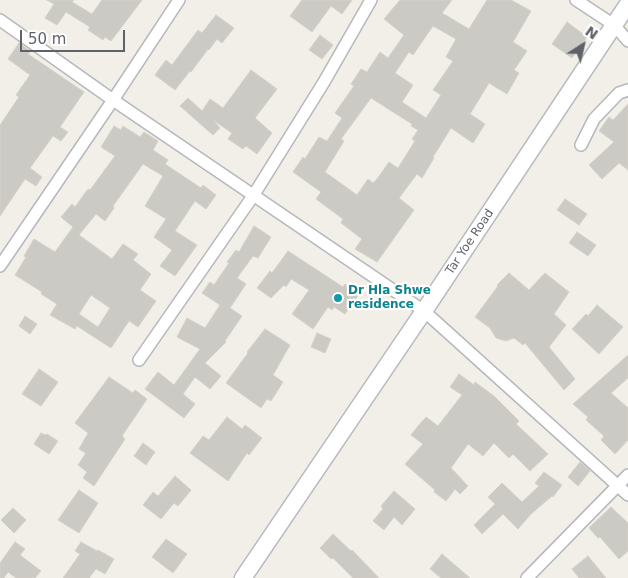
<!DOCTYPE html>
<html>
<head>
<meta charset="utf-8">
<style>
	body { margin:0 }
	#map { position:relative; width:628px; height:578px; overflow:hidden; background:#f1efe8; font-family:"DejaVu Sans",sans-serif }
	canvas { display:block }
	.north { position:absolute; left:558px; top:20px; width:50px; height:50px; -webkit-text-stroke:4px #fff; paint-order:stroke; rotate:35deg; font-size:14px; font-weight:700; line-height:20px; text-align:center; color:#5f6368 }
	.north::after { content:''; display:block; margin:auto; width:18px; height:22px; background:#5f6368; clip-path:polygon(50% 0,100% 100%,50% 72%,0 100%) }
	.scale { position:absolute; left:20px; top:30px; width:105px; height:22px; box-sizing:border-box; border:2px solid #5f6368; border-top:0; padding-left:6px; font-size:15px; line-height:18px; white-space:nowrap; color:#5f6368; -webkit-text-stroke:4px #fff; paint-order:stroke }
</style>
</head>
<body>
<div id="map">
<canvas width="628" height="578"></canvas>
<div class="north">N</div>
<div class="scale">50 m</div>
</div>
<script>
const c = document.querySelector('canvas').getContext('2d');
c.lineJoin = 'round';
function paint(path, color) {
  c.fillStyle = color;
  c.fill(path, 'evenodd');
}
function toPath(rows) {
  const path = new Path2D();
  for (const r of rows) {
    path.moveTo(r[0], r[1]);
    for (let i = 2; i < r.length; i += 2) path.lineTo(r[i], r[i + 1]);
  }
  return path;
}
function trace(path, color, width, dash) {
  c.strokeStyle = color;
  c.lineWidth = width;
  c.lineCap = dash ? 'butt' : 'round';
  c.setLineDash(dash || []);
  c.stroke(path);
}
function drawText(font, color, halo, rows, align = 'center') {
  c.font = font + ' "DejaVu Sans",sans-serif';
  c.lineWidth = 4.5;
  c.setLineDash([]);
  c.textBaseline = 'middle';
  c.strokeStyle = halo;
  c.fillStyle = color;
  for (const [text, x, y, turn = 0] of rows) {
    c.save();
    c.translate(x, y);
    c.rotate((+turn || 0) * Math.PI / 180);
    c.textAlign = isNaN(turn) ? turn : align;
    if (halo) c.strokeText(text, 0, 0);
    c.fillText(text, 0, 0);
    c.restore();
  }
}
const building = toPath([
	[47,0,74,0,72,2,92,14,102,0,142,0,111,41,105,37,103,40,88,30,90,27,66,12,57,25,45,18,54,4,47,0],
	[302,0,352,0,342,14,331,6,312,32,290,16,302,0],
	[400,0,452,0,442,13,469,29,487,0,511,0,531,11,513,42,527,51,514,70,519,73,507,94,489,83,470,114,485,124,473,143,451,128,433,157,434,158,422,178,417,174,399,198,414,210,377,262,355,249,362,239,341,223,343,219,316,199,321,192,293,172,303,157,305,159,319,137,327,141,342,118,335,113,354,86,351,84,361,69,367,72,380,52,388,58,404,35,384,19,400,0],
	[433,26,456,39,446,57,453,61,433,90,441,95,426,118,402,102,413,85,395,73,409,52,413,55,433,26],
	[371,98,412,124,411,126,418,130,412,139,415,141,398,168,389,162,377,179,373,183,368,179,357,195,325,172,344,141,341,139,371,98],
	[216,15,234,28,222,43,217,39,209,50,208,49,191,72,190,71,175,90,155,75,166,60,172,65,198,30,202,33,216,15],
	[567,22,587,37,572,58,552,44,567,22],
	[320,35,333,45,322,59,309,50,320,35],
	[19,43,30,51,28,54,84,92,60,127,68,132,61,141,53,136,30,168,42,177,36,186,25,179,0,216,0,125,19,97,16,95,30,75,8,59,19,43],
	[251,70,277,89,255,118,272,133,257,154,246,146,243,149,228,139,232,133,213,120,220,128,213,135,180,106,188,98,202,111,210,99,223,108,251,70],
	[628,104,628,170,619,163,602,179,589,165,614,142,599,131,609,117,613,120,628,104],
	[114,126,121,130,123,126,140,137,144,132,158,141,153,150,168,160,165,164,201,188,203,185,216,195,206,209,195,201,175,231,197,245,175,276,160,266,172,250,154,237,166,219,145,206,163,176,143,164,113,206,114,208,105,221,96,214,79,235,112,259,123,244,138,254,133,260,151,274,140,290,156,301,138,327,129,321,111,348,77,326,75,329,50,315,57,304,41,294,42,292,15,275,26,257,24,256,34,239,55,252,73,227,61,217,72,204,75,207,88,189,90,190,115,156,101,147,114,126],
	[91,295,110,308,98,327,79,314,91,295],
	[565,199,587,214,579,225,557,210,565,199],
	[254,226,271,237,258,258,253,256,237,278,246,284,230,308,242,316,225,341,226,342,205,363,221,376,210,389,195,377,183,394,195,404,184,418,145,389,158,372,174,385,200,349,177,337,187,318,205,328,220,305,202,293,210,282,214,285,229,263,227,262,236,250,239,252,254,226],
	[577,232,596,245,588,256,569,243,577,232],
	[288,251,343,287,345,284,359,294,345,314,334,307,332,310,328,307,313,329,292,314,309,290,291,279,286,287,284,285,271,298,257,288,270,271,272,273,288,251],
	[509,273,529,290,545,273,569,292,554,314,566,325,549,347,575,379,564,390,525,343,523,345,514,338,506,341,496,338,490,328,475,317,498,286,497,285,509,273],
	[597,305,623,327,599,354,572,329,586,314,588,316,597,305],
	[25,316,37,324,30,334,19,326,25,316],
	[265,329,290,345,273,375,283,382,271,401,267,399,261,408,226,383,248,353,247,352,265,329],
	[317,333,331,339,325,353,311,347,317,333],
	[628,355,628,378,611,393,628,408,628,440,615,454,601,440,604,436,586,420,588,417,573,404,628,355],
	[39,369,58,382,41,406,22,394,39,369],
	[459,374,474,385,475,382,494,396,519,421,516,424,548,454,530,471,513,454,509,458,494,443,483,456,468,444,451,468,468,486,460,494,455,489,446,501,434,492,435,490,405,464,423,444,411,435,418,426,426,417,438,426,462,395,450,387,459,374],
	[109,377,133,393,135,390,147,399,122,436,125,439,94,486,83,478,87,472,78,465,86,453,79,449,88,433,75,423,109,377],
	[227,417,242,429,245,425,262,438,249,455,247,453,228,481,190,453,203,436,209,440,227,417],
	[41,433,45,435,47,434,58,441,49,454,34,444,41,433],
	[143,443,155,452,146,465,134,456,143,443],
	[580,462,590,471,578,486,568,477,580,462],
	[544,472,562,485,553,497,552,496,531,514,518,529,503,514,482,534,474,525,495,504,488,497,502,483,522,502,539,486,535,483,544,472],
	[175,476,191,490,178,506,174,503,161,519,143,505,153,492,158,496,175,476],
	[79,490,98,503,79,533,58,520,79,490],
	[394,491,415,509,402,525,394,517,384,530,373,521,383,509,381,506,394,491],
	[611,507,628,523,628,551,619,559,600,537,598,538,589,528,611,507],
	[13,508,26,520,14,533,1,520,13,508],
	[333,534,351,551,352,550,379,578,353,578,333,558,331,559,320,548,333,534],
	[166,539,187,554,173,573,152,557,166,539],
	[15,542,25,549,20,555,41,571,35,578,16,578,8,572,4,578,0,578,0,563,15,542],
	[81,542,97,551,98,550,114,559,105,574,96,569,89,578,63,578,80,554,75,551,81,542],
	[442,554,470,578,441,578,430,569,442,554],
	[588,556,606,578,579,578,572,569,588,556]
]);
paint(building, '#cccac5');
trace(building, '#d6d1c6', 1);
const minor = toPath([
	[576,0,614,25,628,41],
	[0,20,113,100,424,311,628,495],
	[581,145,594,119,619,93,628,90],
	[0,266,113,100,179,0],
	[139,360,253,196,324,82,371,0],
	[527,578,628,475]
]);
const secondary = toPath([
	[243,578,424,311,628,4]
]);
trace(minor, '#b5b8bc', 14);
trace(secondary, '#b6babf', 19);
trace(minor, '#fff', 11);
trace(secondary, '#fff', 16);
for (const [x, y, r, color] of [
	[338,298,5,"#0f9aa8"]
]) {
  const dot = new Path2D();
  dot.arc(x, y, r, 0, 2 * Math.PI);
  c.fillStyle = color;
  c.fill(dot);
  trace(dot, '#fff', 2);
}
drawText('12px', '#5f6368', '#fff', [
	["Tar Yoe Road",470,242,-56]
]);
drawText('bold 12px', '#0d838f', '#fff', [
	["Dr Hla Shwe",348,291],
	["residence",348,305]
], 'left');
</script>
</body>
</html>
